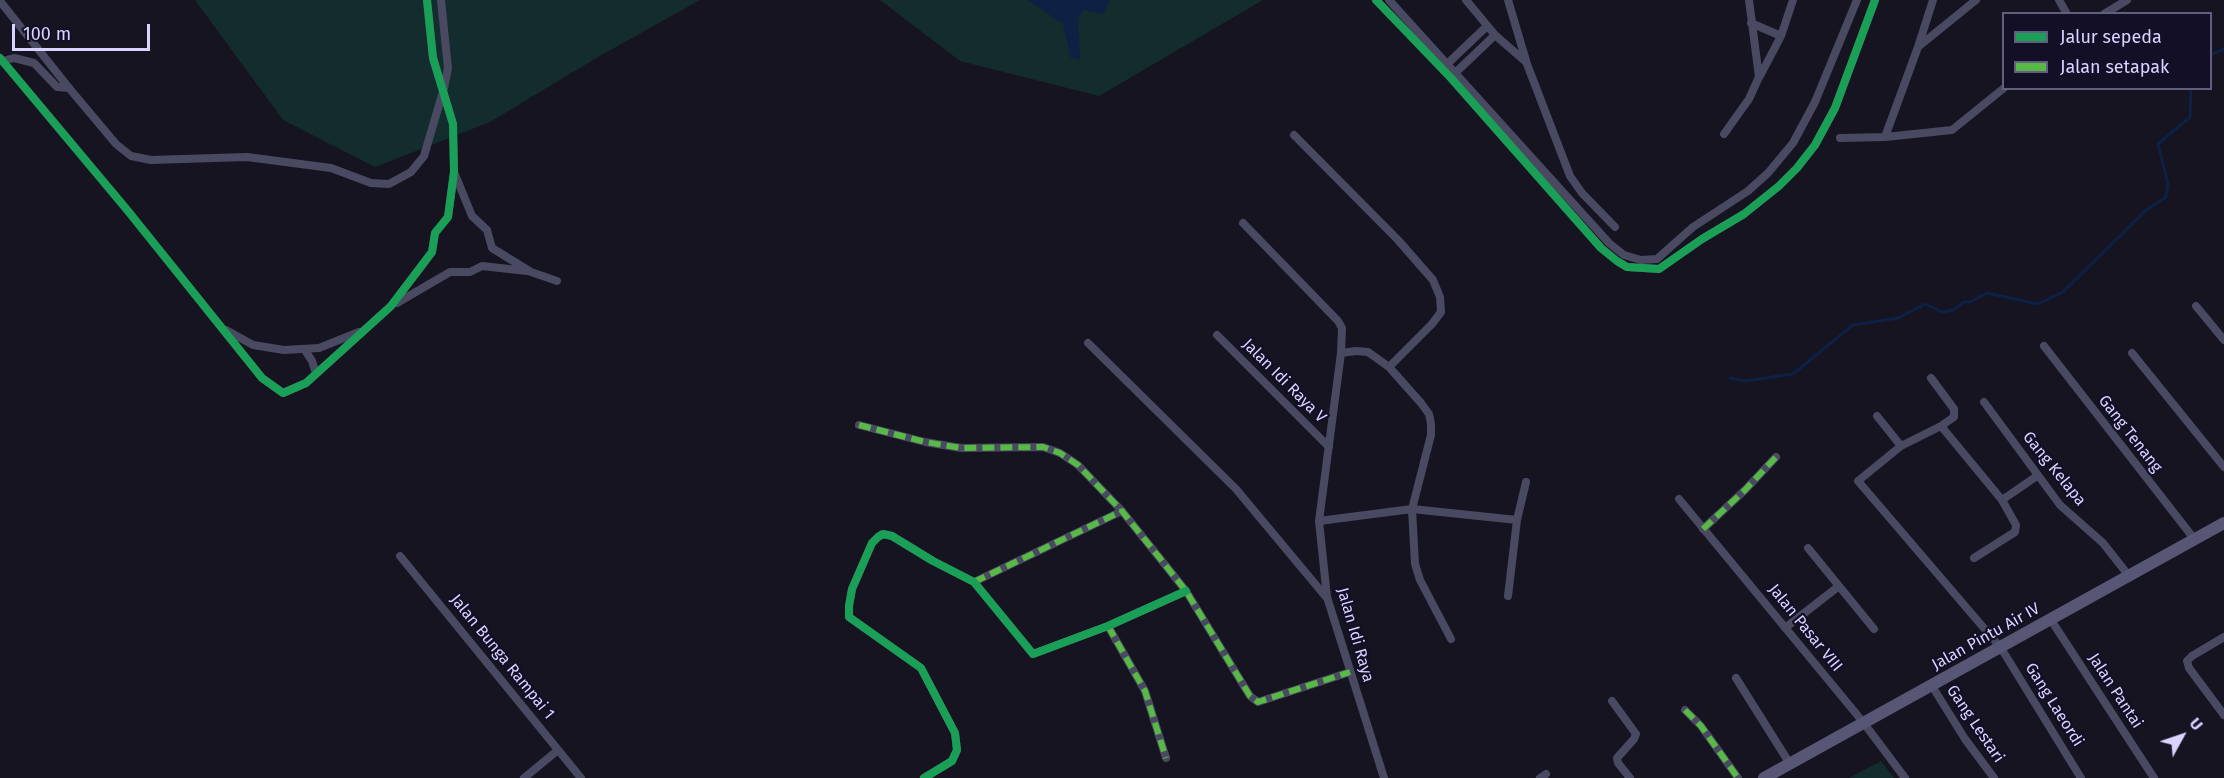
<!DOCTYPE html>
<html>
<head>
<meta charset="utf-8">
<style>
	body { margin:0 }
	#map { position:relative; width:2224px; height:778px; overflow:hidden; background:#161421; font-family:"Fira Sans",sans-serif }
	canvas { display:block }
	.legend { position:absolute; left:2002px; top:12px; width:210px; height:78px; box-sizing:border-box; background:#130f26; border:2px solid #625e7d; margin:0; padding:8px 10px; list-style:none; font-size:18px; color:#d9d4ff }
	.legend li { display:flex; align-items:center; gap:12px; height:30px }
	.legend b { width:30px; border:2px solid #625e7d }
	.north { position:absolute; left:2152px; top:706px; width:60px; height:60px; -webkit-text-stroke:4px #130f26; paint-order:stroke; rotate:50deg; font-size:16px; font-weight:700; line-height:24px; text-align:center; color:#d9d4ff }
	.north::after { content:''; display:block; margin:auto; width:21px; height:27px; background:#d9d4ff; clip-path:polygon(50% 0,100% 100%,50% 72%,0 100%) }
	.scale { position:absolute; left:12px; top:24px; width:138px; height:27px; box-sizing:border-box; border:3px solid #d9d4ff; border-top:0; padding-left:8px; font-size:18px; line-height:21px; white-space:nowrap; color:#d9d4ff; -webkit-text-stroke:4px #130f26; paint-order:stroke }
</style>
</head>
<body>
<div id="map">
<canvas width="2224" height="778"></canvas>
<ul class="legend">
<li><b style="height:8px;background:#1a9f57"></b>Jalur sepeda</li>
<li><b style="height:8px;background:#58b947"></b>Jalan setapak</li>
</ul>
<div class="north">U</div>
<div class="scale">100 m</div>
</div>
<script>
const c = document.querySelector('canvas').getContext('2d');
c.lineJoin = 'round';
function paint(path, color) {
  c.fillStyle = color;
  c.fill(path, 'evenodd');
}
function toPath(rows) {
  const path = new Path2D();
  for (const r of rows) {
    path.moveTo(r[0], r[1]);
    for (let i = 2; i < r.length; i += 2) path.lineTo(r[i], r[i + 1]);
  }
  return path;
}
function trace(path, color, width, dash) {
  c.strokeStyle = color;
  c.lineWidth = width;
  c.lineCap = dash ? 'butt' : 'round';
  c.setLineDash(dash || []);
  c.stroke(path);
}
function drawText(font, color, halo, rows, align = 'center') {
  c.font = font + ' "Fira Sans",sans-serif';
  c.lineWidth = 4.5;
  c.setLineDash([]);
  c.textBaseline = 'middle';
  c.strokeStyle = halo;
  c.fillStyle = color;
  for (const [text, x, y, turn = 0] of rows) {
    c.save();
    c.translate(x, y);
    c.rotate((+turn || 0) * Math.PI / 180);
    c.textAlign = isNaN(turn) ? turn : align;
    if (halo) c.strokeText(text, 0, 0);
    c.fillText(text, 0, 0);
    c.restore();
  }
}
paint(toPath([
	[195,0,700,0,598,57,490,122,375,167,283,120],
	[880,0,1263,0,1099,96,960,61],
	[1881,761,1894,778,1849,778]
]), '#132c2d');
paint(toPath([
	[1028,0,1110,0,1103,14,1083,10,1078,19,1080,60,1071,58,1063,24]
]), '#0d2144');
trace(toPath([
	[2210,55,2224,49],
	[1730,378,1745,381,1793,374,1853,325,1898,318,1925,304,1942,312,1953,310,1964,302,1970,302,1987,293,2038,304,2063,292,2145,211,2166,197,2168,184,2158,144,2190,117,2191,88]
]), '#0d2144', 3);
trace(toPath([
	[1376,0,1451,78,1601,248,1617,261,1627,267,1659,269,1702,239,1744,214,1779,186,1797,168,1815,145,1835,108,1875,0],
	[1389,0,1609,243,1624,255,1641,260,1657,259,1693,227,1748,191,1768,173,1793,143,1815,102,1857,0],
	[1466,0,1495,35,1526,62],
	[1508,0,1527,64,1570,176,1582,193,1615,227],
	[2059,0,2067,14],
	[0,1,69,88,116,144,131,156,151,160,247,157,331,168,371,183,389,184,411,172,424,156,444,88,448,68,441,0],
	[2104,14,2127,0],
	[1751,23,1781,36],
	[1918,47,1976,0],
	[0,58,128,211,262,378,283,393,306,383,391,306,432,252,435,233,448,217,454,172,453,124,433,58,427,0],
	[3,61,14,58,34,63,57,87,69,88],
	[1444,67,1487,26],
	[1452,76,1495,35],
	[1760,76,1781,36,1793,0],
	[1724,134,1749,99,1759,77,1749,0],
	[1294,135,1398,240,1433,280,1440,297,1441,312,1432,324,1389,367,1368,352,1356,351,1341,353],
	[1885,137,1918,47,1933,0],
	[1840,138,1885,137,1952,130,2004,88],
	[454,172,472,216,487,230,492,248,531,272,557,281],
	[1243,223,1338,321,1342,328,1341,353,1319,521,1327,597,1384,778],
	[397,303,450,272,470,272,482,266,527,271],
	[2196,306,2224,340],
	[226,330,253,345,284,350,319,348,359,332],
	[1217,335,1329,447],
	[1088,343,1236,489,1326,597],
	[2044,346,2195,540],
	[305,350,312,361,316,373],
	[2132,353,2224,467],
	[1389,367,1421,403,1429,414,1431,424,1431,435,1412,509,1415,564,1420,580,1451,639],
	[1931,378,1954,409,1954,417,1941,426,1901,446,1858,481,2001,648,2081,778],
	[1984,402,2060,505,2103,543,2129,576],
	[1877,416,1901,446],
	[859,425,925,442,961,448,1043,447,1060,453,1078,465,1122,511,1186,591,1250,696,1258,702,1350,672],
	[1941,426,2002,500,2016,525,2015,532,1974,558],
	[1679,499,1863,722,1905,778],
	[2002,500,2037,476],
	[1319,521,1412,509,1517,520],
	[1703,529,1745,490,1776,457],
	[1808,548,1874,629],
	[400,556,581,778],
	[974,582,1122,511],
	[1508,596,1517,520,1526,482],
	[2051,620,2154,778],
	[1108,626,1145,691,1166,758],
	[1785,628,1839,586],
	[2224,637,2192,656,2187,661,2189,668,2224,715],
	[1736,678,1790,764],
	[1932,686,1965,739,1994,778],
	[1612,701,1636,734,1634,739,1617,758,1618,763,1630,778],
	[1685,710,1701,726,1738,778],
	[524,778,558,750],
	[924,778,952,761,957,750,955,733,921,668,849,617,849,606,852,589,872,543,878,537,883,534,892,536,933,561,974,582,1033,654,1108,626,1186,591],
	[1540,778,1546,774]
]), '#4a4962', 8);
trace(toPath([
	[1764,778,2224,523]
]), '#575674', 12);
trace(toPath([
	[859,425,925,442,961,448,1043,447,1060,453,1078,465,1122,511,1186,591,1250,696,1258,702,1350,672],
	[1703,529,1745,490,1776,457],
	[974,582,1122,511],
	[1108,626,1145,691,1166,758],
	[1685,710,1701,726,1738,778]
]), '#58b947', 6, [12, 6]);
trace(toPath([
	[1376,0,1451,78,1601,248,1617,261,1627,267,1659,269,1702,239,1744,214,1779,186,1797,168,1815,145,1835,108,1875,0],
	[0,58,128,211,262,378,283,393,306,383,391,306,432,252,435,233,448,217,454,172,453,124,433,58,427,0],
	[924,778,952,761,957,750,955,733,921,668,849,617,849,606,852,589,872,543,878,537,883,534,892,536,933,561,974,582,1033,654,1108,626,1186,591]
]), '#1a9f57', 8);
drawText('16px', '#d9d4ff', '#130f26', [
	["Jalan Idi Raya V",1284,381,45],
	["Gang Tenang",2130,434,52],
	["Gang Kelapa",2054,469,51],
	["Jalan Pasar VIII",1805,628,51],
	["Jalan Idi Raya",1355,635,74],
	["Jalan Pintu Air IV",1986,637,-29],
	["Jalan Bunga Rampai 1",502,657,51],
	["Jalan Pantai",2115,691,57],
	["Gang Laeordi",2054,705,58],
	["Gang Lestari",1975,724,56]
]);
</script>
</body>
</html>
